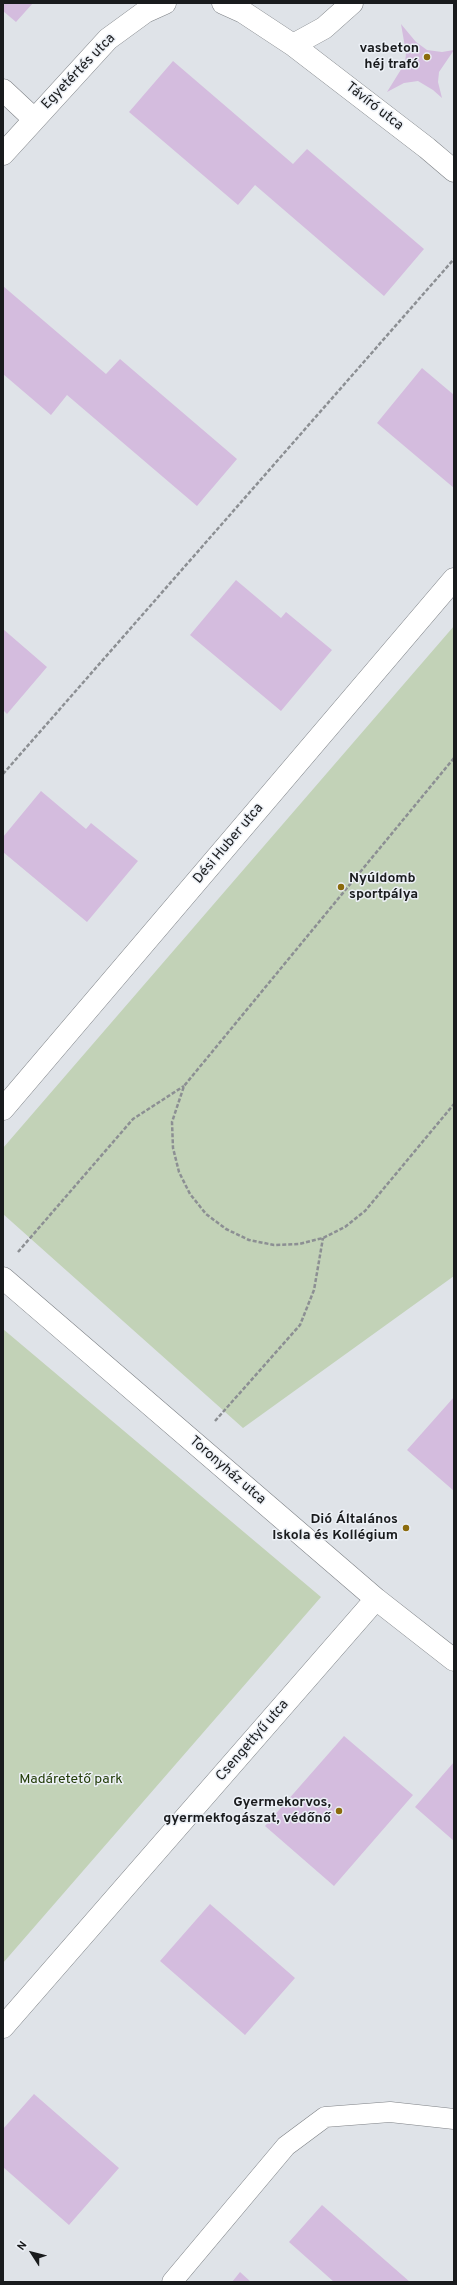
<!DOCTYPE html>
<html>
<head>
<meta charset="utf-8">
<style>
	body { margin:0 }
	#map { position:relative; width:457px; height:2285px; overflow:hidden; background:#dfe3e8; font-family:Overpass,sans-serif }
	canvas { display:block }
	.frame { position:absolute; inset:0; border:4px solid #191b1d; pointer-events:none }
	.north { position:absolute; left:12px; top:2233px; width:40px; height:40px; -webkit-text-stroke:3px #ecf0f6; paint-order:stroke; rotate:306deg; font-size:11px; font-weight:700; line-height:16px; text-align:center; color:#191b1d }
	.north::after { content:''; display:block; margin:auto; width:14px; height:18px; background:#191b1d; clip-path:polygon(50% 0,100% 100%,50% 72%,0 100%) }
</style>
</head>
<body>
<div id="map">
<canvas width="457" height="2285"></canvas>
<div class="frame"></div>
<div class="north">N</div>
</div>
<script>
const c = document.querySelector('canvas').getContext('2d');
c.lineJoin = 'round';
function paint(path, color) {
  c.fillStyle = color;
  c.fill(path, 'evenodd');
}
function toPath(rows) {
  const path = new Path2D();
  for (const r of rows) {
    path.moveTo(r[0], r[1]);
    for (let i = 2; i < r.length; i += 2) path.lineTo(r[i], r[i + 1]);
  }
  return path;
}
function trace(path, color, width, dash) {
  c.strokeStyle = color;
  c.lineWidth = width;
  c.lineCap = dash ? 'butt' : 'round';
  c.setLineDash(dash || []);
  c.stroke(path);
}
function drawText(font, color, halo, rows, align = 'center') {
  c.font = font + ' Overpass,sans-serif';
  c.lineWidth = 3;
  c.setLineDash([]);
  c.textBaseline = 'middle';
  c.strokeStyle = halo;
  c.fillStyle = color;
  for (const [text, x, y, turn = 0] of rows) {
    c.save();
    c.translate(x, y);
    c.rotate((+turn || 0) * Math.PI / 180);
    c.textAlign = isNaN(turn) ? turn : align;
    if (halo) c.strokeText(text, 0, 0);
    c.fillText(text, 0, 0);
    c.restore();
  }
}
paint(toPath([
	[454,626,454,1276,243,1428,3,1214,3,1148],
	[3,1329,321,1597,3,1963]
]), '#c2d2b7');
paint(toPath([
	[3,3,33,3,16,22,3,11],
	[401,24,416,42,427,50,442,52,454,50,439,72,438,82,442,98,433,90,418,81,404,83,387,92,405,63,406,53],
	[173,61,293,164,307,149,424,249,384,296,255,185,238,205,129,112],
	[3,286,106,374,120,359,237,459,197,506,67,395,51,415,3,374],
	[422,368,454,395,454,488,377,423],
	[236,580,281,618,286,612,332,650,281,711,190,635],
	[3,629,47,667,7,714,3,710],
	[41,791,86,829,91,823,138,861,87,922,3,852,3,837],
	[454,1397,454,1491,407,1450],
	[344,1736,413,1795,334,1886,265,1826],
	[454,1762,454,1841,415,1807],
	[210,1904,295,1978,245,2035,160,1961],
	[34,2094,119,2168,69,2225,3,2167,3,2129],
	[322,2205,410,2282,334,2282,289,2242],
	[240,2272,251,2282,232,2282]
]), '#d4bcde');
const service = toPath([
	[172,2282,286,2146,325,2117,390,2112,454,2119]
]);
const minor = toPath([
	[223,3,243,12,293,45,324,28,352,3],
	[293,45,427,148,454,171],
	[3,90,34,119],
	[3,154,108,39,145,12,165,3],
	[3,1109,454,579],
	[3,1278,376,1599,454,1660],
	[3,2027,376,1599]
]);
trace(service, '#7d8085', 21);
trace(minor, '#7d8085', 23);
trace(toPath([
	[454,758,184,1086,172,1122,173,1148,179,1172,190,1194,206,1214,226,1229,249,1240,274,1245,299,1244,323,1238,345,1227,365,1211,454,1104],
	[3,774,454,259],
	[18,1252,133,1119,184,1086],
	[215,1421,300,1325,314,1290,323,1238]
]), '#8c8f93', 2.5, [4, 2]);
trace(service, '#fff', 20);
trace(minor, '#fff', 22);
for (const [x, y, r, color] of [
	[427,57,4,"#8b6b0c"],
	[341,887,4,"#8b6b0c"],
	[406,1528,4,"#8b6b0c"],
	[339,1811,4,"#8b6b0c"]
]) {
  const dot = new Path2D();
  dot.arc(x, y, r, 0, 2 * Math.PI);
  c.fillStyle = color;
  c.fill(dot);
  trace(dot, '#ecf0f6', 1.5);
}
drawText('bold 14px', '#191b1d', '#ecf0f6', [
	["vasbeton",419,49],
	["héj trafó",419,65],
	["Nyúldomb",349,879,"left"],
	["sportpálya",349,895,"left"],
	["Dió Általános",398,1520],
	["Iskola és Kollégium",398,1536],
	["Gyermekorvos,",331,1803],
	["gyermekfogászat, védőnő",331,1819]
], 'right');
drawText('14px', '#191b1d', '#ecf0f6', [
	["Egyetértés utca",79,72,-46],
	["Távíró utca",374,107,38],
	["Dési Huber utca",229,844,-50],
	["Toronyház utca",227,1471,41],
	["Csengettyű utca",253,1741,-49]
]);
drawText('14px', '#233d09', '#ecf0f6', [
	["Madáretető park",71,1780]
]);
</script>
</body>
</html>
